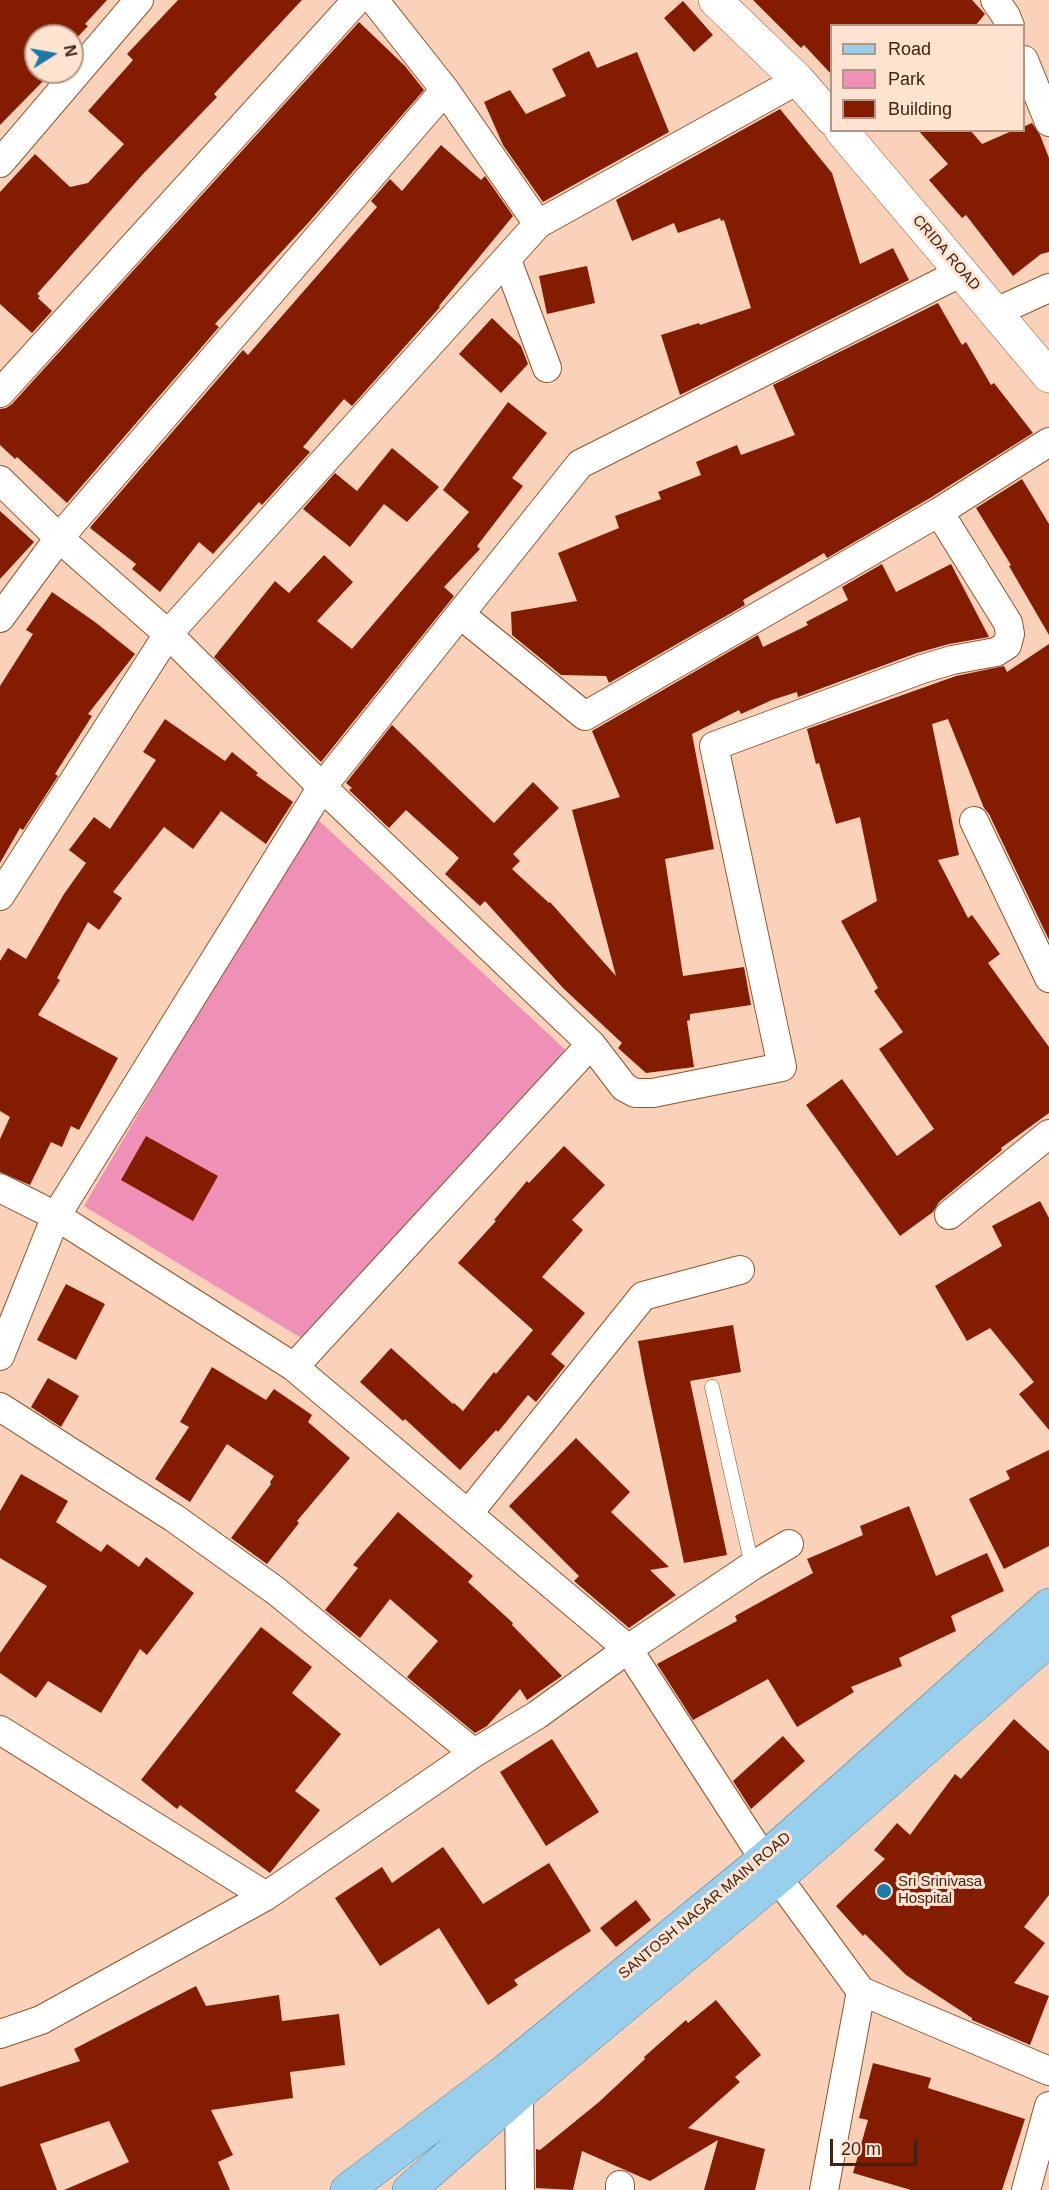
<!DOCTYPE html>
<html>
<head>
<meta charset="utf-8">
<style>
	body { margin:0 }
	#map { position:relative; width:1049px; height:2190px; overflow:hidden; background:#fad2b9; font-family:Arial,sans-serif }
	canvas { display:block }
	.legend { position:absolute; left:830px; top:24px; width:195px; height:108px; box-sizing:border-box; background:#fee3d1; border:2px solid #b19785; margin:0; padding:8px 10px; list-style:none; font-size:18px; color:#3e2513 }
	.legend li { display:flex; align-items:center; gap:12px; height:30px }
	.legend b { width:30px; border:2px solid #b19785 }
	.north { position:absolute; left:24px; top:24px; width:60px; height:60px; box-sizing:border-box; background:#fee3d1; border:2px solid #b19785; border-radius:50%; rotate:79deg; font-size:16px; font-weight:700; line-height:24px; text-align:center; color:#3e2513 }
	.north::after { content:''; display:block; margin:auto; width:21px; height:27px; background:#197ba7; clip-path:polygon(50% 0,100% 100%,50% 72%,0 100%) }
	.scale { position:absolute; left:830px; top:2139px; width:87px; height:27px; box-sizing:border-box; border:3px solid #3e2513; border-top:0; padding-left:8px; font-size:18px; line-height:21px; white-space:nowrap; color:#3e2513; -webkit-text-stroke:4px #fee3d1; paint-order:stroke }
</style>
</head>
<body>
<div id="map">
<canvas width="1049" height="2190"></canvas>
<ul class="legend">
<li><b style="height:8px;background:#97cfed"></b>Road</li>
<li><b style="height:16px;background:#ef90b7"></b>Park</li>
<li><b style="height:16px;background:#841c01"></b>Building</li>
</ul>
<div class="north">N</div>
<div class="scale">20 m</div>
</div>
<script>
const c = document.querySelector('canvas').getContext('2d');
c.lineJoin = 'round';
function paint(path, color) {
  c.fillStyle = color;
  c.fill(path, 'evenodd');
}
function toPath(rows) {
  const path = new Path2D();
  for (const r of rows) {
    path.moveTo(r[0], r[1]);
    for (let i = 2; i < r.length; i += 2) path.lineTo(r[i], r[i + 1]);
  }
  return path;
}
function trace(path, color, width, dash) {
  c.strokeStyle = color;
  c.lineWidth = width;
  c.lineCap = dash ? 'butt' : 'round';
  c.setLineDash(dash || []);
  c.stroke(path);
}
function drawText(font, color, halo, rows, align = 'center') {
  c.font = font + ' Arial,sans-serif';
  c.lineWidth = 6;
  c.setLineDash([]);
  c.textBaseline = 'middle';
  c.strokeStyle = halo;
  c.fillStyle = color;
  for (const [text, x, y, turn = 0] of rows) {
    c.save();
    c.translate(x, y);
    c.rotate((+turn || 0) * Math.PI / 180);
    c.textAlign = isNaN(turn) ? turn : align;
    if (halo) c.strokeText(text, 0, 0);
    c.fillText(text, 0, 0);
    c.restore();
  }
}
paint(toPath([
	[314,816,571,1055,303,1339,84,1206]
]), '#ef90b7');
paint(toPath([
	[0,0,107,0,85,24,88,26,72,43,72,36,36,36,36,72,44,72,48,76,0,125],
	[178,0,302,0,214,94,217,97,143,174,37,294,40,296,38,298,52,311,32,333,0,304,0,192,35,154,70,187,88,183,124,144,88,111,133,60,127,54],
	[753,0,972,0,985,14,975,26,831,26,831,74,804,45,801,48],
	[683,1,713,35,694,52,664,18],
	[359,22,405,66,424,90,309,222,215,324,219,327,67,503,17,457,15,459,0,445,0,409,6,408,12,404],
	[589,51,597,68,637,52,669,132,543,202,503,145,484,102,510,90,526,114,566,96,552,69],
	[780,109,832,173,860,264,893,248,909,280,680,395,661,335,699,323,700,325,751,308,724,220,721,221,720,218,678,233,674,223,632,241,616,200],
	[1032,123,1040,135,1049,158,1049,252,1041,254,1013,276,966,215,962,218,929,180,948,164,918,130,970,130,982,144,1014,130,1023,130,1023,127],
	[441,145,481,180,485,176,513,216,439,306,440,307,352,406,344,399,303,447,310,452,262,505,259,502,213,554,199,542,160,592,132,569,136,564,90,528,92,525,243,350,248,355,377,207,371,201,390,179,402,191],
	[587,266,595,303,547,314,539,276],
	[938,303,962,345,966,342,991,385,994,383,1033,433,930,498,827,558,824,553,743,600,745,605,609,683,606,676,561,675,512,635,511,612,577,601,558,553,619,528,615,516,661,499,658,492,701,475,696,462,737,445,741,455,795,435,773,385],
	[492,318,521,346,528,364,501,393,459,354],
	[508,402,547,433,512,478,523,486,477,546,480,549,444,587,454,596,321,762,214,657,275,581,289,593,324,555,353,582,317,621,352,649,469,512,443,490],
	[392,448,439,487,407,522,384,504,350,547,303,509,335,473,357,491],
	[1022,479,1049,524,1049,635,1009,566,1011,565,976,508],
	[0,511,34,542,0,579],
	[882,564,896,592,951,564,989,637,949,644,917,653,798,697,797,692,772,700,741,714,739,710,692,734,714,849,665,859,683,976,744,967,751,1005,690,1014,690,1020,687,1021,694,1067,646,1073,618,1048,622,1043,563,988,485,901,480,906,445,874,459,858,406,810,389,828,349,790,352,788,346,783,392,725,494,823,533,782,559,808,513,854,520,861,512,869,549,903,550,902,616,976,572,810,620,797,592,731,758,635,763,647,808,625,806,622,848,600,842,587],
	[52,592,95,622,135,654,88,714,92,716,55,774,58,776,23,830,20,828,0,863,0,686,33,634,26,630],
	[1049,644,1049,940,989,814,984,808,948,719,932,724,959,855,938,860,968,918,972,915,1000,954,988,963,1049,1047,1049,1113,1001,1148,1002,1150,939,1202,933,1212,900,1236,806,1105,842,1079,897,1156,934,1129,879,1049,903,1032,874,991,878,988,841,921,877,901,860,817,836,824,819,763,816,764,807,729,956,676,1004,666,1007,672],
	[165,719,225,761,232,752,258,773,256,775,293,802,266,844,221,811,193,849,164,827,113,892,122,898,99,930,88,922,57,978,60,980,38,1015,118,1058,79,1130,71,1126,62,1147,51,1142,30,1185,0,1172,0,1139,10,1117,0,1111,0,961,8,948,26,959,64,894,86,863,69,850,94,817,110,829,156,760,143,752],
	[146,1136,218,1176,193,1221,121,1180],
	[564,1146,605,1185,572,1220,583,1230,542,1277,585,1313,551,1354,565,1366,536,1402,528,1395,498,1432,496,1430,460,1470,405,1419,403,1421,360,1382,391,1348,453,1404,454,1403,463,1411,494,1372,496,1374,533,1330,458,1263,496,1221,494,1220,527,1181,529,1183],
	[1040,1201,1049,1218,1049,1430,1019,1394,1034,1382,990,1328,967,1341,935,1286,1002,1246,992,1226],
	[66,1284,105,1304,76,1360,37,1340],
	[733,1325,741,1372,690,1381,727,1555,684,1563,645,1379,638,1341],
	[212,1367,266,1400,274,1389,312,1415,308,1422,350,1458,297,1521,299,1523,267,1564,231,1538,271,1484,270,1482,274,1476,227,1444,190,1502,155,1479,189,1427,180,1422],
	[48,1378,79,1396,61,1427,31,1407],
	[576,1438,630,1492,611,1512,669,1567,650,1570,676,1595,629,1628,574,1581,579,1576,509,1506],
	[1049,1450,1049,1546,1004,1569,969,1499,1010,1479,1006,1471],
	[21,1474,68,1501,56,1522,101,1552,107,1544,139,1567,146,1557,194,1593,147,1655,140,1649,101,1713,48,1681,36,1698,0,1673,0,1653,47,1586,0,1558,0,1511],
	[909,1506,936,1576,987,1553,1004,1591,951,1616,956,1631,899,1658,902,1666,851,1687,854,1692,797,1727,768,1679,693,1720,657,1664,737,1621,735,1616,813,1573,807,1559,863,1535,860,1526],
	[398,1512,473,1576,468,1582,513,1623,512,1625,562,1676,527,1700,520,1689,487,1726,475,1733,407,1677,438,1641,390,1599,360,1638,325,1610,358,1568,353,1565],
	[261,1627,312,1667,292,1693,341,1734,295,1791,320,1810,270,1873,180,1805,177,1809,141,1780],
	[1014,1719,1049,1751,1049,1895,1024,1927,1045,1943,1014,1983,1049,1996,1030,2045,972,2020,972,2018,906,1975,865,1934,863,1936,836,1906,885,1859,874,1850,897,1823,910,1835,955,1774,961,1779],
	[783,1736,805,1761,751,1809,733,1781],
	[552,1739,599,1812,546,1846,500,1772],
	[443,1847,483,1904,549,1863,591,1931,514,1980,518,1985,488,2005,439,1928,380,1966,335,1898,382,1867,392,1883],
	[636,1900,651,1920,616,1947,600,1928],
	[196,1986,206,2006,279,1995,282,2021,339,2014,345,2065,290,2072,293,2098,211,2110,233,2155,218,2162,230,2190,64,2190,129,2162,109,2121,40,2144,57,2190,0,2190,0,2087,80,2061,74,2049],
	[716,2000,761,2055,735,2077,740,2082,688,2128,765,2149,755,2190,704,2190,718,2140,650,2181,582,2151,573,2190,536,2188,536,2149,540,2150,599,2102,645,2059,644,2057,686,2020,688,2023],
	[873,2063,931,2078,928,2088,1025,2119,1002,2190,911,2190,853,2173,868,2120,859,2118]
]), '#841c01');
const lane = toPath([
	[712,1387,752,1566]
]);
const street = toPath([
	[374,0,445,90,538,224],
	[995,0,1006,16,1010,26],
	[1024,60,1049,122],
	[0,163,139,0],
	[507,260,547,368],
	[996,312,1049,288],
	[0,393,357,0],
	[0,480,59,538,168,634,322,787,591,1044,624,1087,635,1093,653,1093,782,1067,714,746,922,669,952,660,996,652,1007,645,1010,634,1008,623,939,512],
	[461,615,585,716,939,512,1049,442],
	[0,618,59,538,445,90],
	[974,821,1049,978],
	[0,896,168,634,538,224,798,80],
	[0,1188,56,1216,294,1367,628,1649,764,1859,861,1991,1049,2071],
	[949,1215,1049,1134],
	[0,1356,56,1216,322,787,580,464,962,272],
	[294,1367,591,1044],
	[0,1407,174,1518,276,1591,474,1753],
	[468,1514,643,1296,740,1270],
	[0,1730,266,1896],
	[0,2034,41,2020,266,1896,474,1753,537,1715,628,1649,752,1566,789,1544],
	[519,2094,520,2190],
	[620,2190,620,2185],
	[824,2190,861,1991],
	[1026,2190,1049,2106]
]);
const secondary = toPath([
	[715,0,798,80,832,119],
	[841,130,1049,376]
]);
const primary = toPath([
	[347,2190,505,2071,764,1859,1049,1605],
	[409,2190,519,2094,779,1877,1049,1640]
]);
trace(lane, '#8f552c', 15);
trace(street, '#8f552c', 30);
trace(secondary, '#8f552c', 34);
trace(primary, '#4a7f99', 34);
trace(lane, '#fff', 14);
trace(street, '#fff', 28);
trace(secondary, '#fff', 33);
trace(primary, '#97cfed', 33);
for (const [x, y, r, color] of [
	[884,1891,8,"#197ba7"]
]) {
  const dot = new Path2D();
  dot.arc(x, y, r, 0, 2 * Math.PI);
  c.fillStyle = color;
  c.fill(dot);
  trace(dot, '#fee3d1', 2);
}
drawText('15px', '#3e2513', '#fee3d1', [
	["CRIDA ROAD",946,253,49],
	["SANTOSH NAGAR MAIN ROAD",705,1906,-40]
]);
drawText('15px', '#3e2513', '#fee3d1', [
	["Sri Srinivasa",898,1882],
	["Hospital",898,1899]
], 'left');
</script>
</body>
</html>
